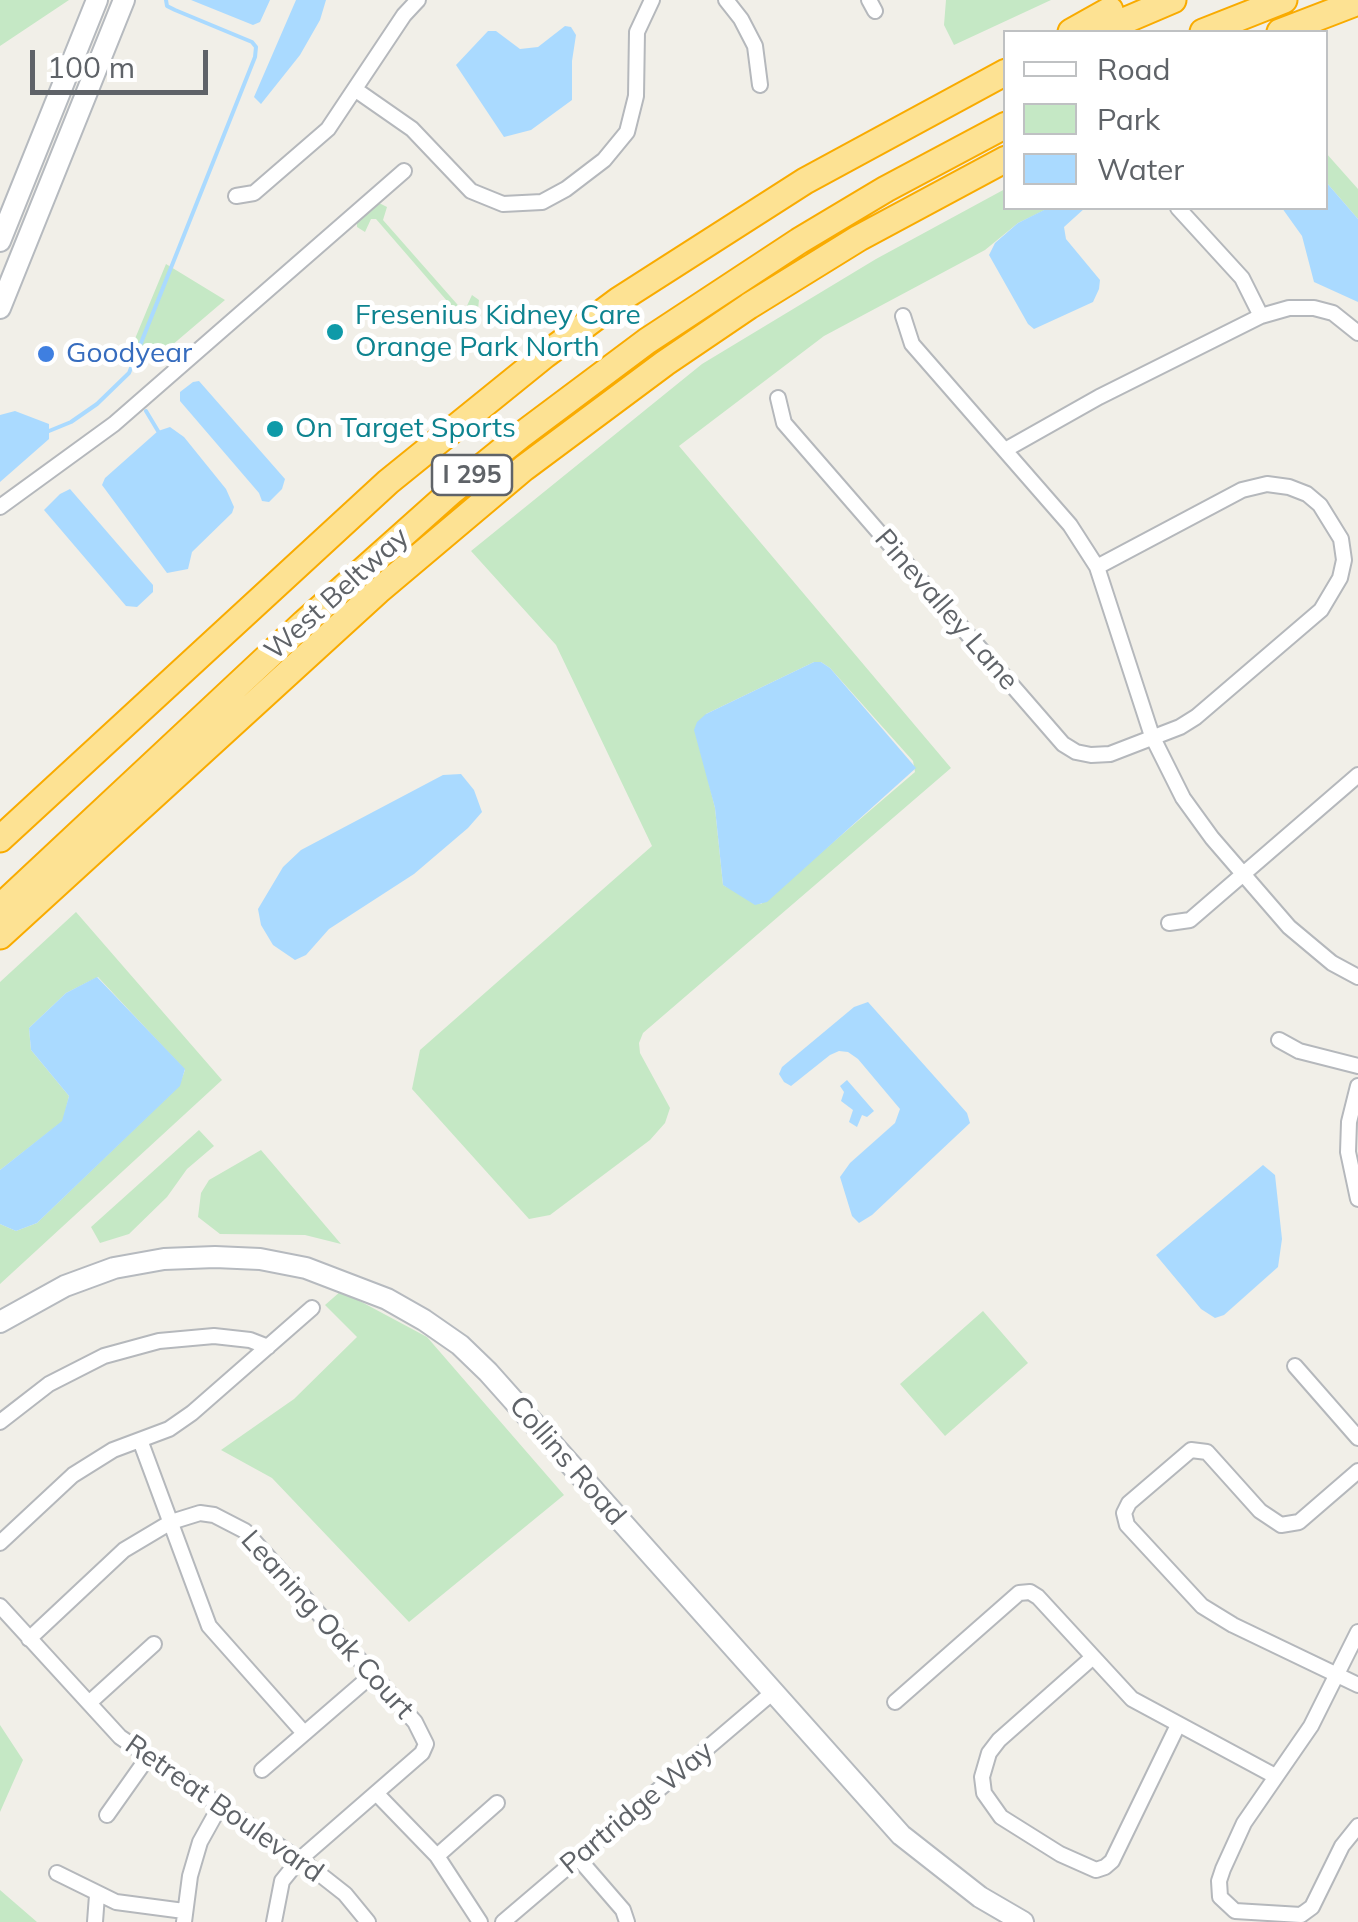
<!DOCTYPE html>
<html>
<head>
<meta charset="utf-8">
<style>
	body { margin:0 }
	#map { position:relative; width:1358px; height:1922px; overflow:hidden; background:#f1efe8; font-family:Mulish,sans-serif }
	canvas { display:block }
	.legend { position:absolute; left:1003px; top:30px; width:325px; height:180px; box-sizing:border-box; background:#fff; border:2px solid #bfc1c3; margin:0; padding:12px 18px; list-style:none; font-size:30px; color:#5f6368 }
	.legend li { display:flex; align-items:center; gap:20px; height:50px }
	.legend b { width:50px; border:2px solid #bfc1c3 }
	.scale { position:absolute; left:30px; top:50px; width:178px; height:45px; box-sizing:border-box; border:5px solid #5f6368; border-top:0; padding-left:12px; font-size:30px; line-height:35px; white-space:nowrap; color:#5f6368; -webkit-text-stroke:8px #fff; paint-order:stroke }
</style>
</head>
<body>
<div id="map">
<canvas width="1358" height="1922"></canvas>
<ul class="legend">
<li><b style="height:12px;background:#fff"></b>Road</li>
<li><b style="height:28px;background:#c5e8c5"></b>Park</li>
<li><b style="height:28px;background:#aadaff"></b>Water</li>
</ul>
<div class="scale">100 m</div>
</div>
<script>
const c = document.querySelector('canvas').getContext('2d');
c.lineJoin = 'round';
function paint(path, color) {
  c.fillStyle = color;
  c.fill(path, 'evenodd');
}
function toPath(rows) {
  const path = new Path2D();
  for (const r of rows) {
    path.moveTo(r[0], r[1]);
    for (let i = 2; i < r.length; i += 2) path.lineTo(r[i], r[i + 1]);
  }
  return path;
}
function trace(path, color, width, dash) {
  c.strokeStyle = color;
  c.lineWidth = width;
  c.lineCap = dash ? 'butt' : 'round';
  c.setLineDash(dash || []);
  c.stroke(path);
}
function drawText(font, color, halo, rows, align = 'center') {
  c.font = font + ' Mulish,sans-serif';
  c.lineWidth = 10;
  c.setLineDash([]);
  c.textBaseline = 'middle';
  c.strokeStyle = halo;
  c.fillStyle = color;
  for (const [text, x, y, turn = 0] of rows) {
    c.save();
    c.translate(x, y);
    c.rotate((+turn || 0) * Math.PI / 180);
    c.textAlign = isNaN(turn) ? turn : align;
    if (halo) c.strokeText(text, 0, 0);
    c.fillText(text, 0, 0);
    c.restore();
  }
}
paint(toPath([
	[0,0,69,0,0,46],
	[946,0,1051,0,954,45,944,25],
	[1326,153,1358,189,1358,219,1326,182],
	[1005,189,1006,208,1049,208,1018,223,985,250,824,336,679,446,951,768,643,1033,639,1043,640,1053,670,1108,665,1123,650,1140,550,1215,529,1219,412,1089,420,1050,652,846,556,645,471,551,702,364,876,259],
	[814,662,821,662,830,668,913,761,915,772,761,904,723,885,715,808,708,779,706,714],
	[379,203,387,207,383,220,464,312,472,295,479,300,478,309,459,325,452,326,450,321,454,309,376,219,371,219,365,232,357,227,357,222],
	[166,264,225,300,151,363,127,358],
	[76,912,222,1080,0,1284,0,1224,16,1231,37,1223,179,1086,185,1070,98,977,66,993,29,1028,31,1050,69,1096,63,1121,0,1170,0,982],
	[199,1130,214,1146,187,1169,167,1197,129,1234,100,1243,91,1227],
	[261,1150,341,1244,305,1235,220,1234,198,1217,201,1193,209,1180],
	[341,1291,427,1337,564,1495,409,1622,272,1478,221,1450,294,1399,357,1337,325,1305],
	[983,1311,1028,1363,945,1436,900,1384],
	[0,1725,23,1760,0,1812],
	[0,1890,37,1922,0,1922]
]), '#c5e8c5');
paint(toPath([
	[191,0,270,0,260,22,253,25],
	[296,0,326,0,320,20,300,55,261,104,254,97],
	[565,26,571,27,576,35,572,61,572,100,531,130,504,137,456,65,488,31,496,31,520,49,538,47],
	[1326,182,1358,219,1358,302,1314,282,1302,236,1282,208,1326,208],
	[1048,208,1085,208,1064,227,1066,239,1100,280,1099,289,1093,302,1034,329,1028,324,989,255,995,243,1018,223],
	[199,381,285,479,282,489,269,502,262,501,259,493,180,401,180,392,193,382],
	[15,411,49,424,49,439,0,482,0,415],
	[170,427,184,437,226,489,234,507,232,513,192,552,188,569,167,573,102,485,105,478,158,431],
	[70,489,153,585,153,592,137,607,126,606,44,510,60,494],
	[814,662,821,662,830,668,916,768,767,902,755,905,723,885,715,808,694,730,697,722,706,714],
	[461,774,474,790,482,812,468,828,414,874,329,929,306,955,295,960,273,945,261,925,258,909,283,867,301,850,443,775],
	[97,977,185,1069,180,1086,37,1223,16,1231,0,1224,0,1170,62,1121,69,1096,31,1050,29,1028,66,993],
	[868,1002,967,1113,970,1123,872,1215,859,1223,852,1216,840,1177,850,1163,895,1123,900,1109,858,1059,848,1052,839,1051,830,1055,791,1086,784,1082,779,1074,782,1067,854,1007],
	[847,1080,874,1111,867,1117,862,1115,857,1127,849,1122,853,1110,841,1101,844,1092,840,1086],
	[1263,1165,1275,1175,1282,1239,1278,1267,1224,1315,1215,1318,1201,1309,1156,1255]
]), '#aadaff');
trace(toPath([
	[146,411,158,431],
	[49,431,71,422,97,404,129,373,255,57,256,47,252,42,175,10,167,6,166,0]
]), '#aadaff', 4);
const street = toPath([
	[726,0,741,19,755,46,760,85],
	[869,0,875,11],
	[356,90,412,129,471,191,503,204,542,202,566,189,604,160,627,132,636,96,637,32,652,0],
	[236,196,254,193,328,129,404,15,418,0],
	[1178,208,1242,278,1261,316],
	[903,316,912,344,1070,525,1097,567,1152,736,1183,798,1212,838,1289,927,1332,963,1358,977],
	[778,398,784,423,1063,744,1076,752,1091,755,1110,754,1180,727,1196,717,1321,610,1340,578,1344,560,1341,539,1320,505,1307,494,1289,487,1267,484,1242,490,1097,567],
	[1005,450,1099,397,1261,316,1289,308,1314,308,1333,313,1358,333],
	[0,507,114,424,404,171],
	[1169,923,1190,920,1358,775],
	[1279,1040,1299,1051,1358,1066],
	[1358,1086,1349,1122,1348,1152,1358,1199],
	[1295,1366,1358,1438],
	[0,1422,49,1384,104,1356,159,1341,214,1336,250,1340,268,1347],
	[140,1440,209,1626,304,1733],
	[1358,1471,1299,1522,1281,1525,1260,1511,1207,1452,1191,1450,1129,1503,1124,1513,1127,1525,1202,1606,1233,1625,1358,1685],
	[0,1543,73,1475,113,1450,169,1429,192,1413,312,1308],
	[0,1606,120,1737,317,1872,345,1894,368,1922],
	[1358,1632,1311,1726,1244,1823,1223,1869,1219,1881,1220,1897,1235,1911,1301,1915,1312,1907,1342,1846,1358,1826],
	[29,1639,124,1550,171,1522,200,1513,214,1515,245,1531,415,1722,426,1744,422,1753,299,1860,282,1881,274,1922],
	[1093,1657,999,1740,989,1753,982,1777,984,1793,1001,1817,1060,1854,1096,1870,1105,1867,1112,1861,1178,1725],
	[895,1702,1019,1593,1030,1592,1038,1597,1132,1699,1275,1776],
	[89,1703,154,1644],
	[262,1770,372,1675],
	[376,1793,437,1856,480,1922],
	[107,1815,148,1757],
	[437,1856,497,1803],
	[578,1858,623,1910,627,1922],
	[57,1873,116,1902,184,1911],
	[95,1922,97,1895],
	[184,1922,190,1876,200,1842,220,1806],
	[503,1922,772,1693]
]);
const secondary = toPath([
	[0,241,97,0],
	[0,308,124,0],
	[0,1322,65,1286,114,1268,164,1259,215,1257,260,1259,306,1268,387,1299,424,1320,460,1345,488,1372,901,1835,980,1897,1023,1922]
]);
const highway = toPath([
	[1071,32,1110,10],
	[1098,32,1173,0],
	[1203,32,1284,0],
	[1280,32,1358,2],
	[0,839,388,482,545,355,619,300,805,181,1006,72],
	[0,907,304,623,452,491,520,436,647,341,799,241,886,189,1006,125],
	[0,936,378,591,524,468,665,363,749,306,859,238,1006,159]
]);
trace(street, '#b5b8bc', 18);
trace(secondary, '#b6babf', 24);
trace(highway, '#f9ab00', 29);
trace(street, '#fff', 14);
trace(secondary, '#fff', 20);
trace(highway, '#fde293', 25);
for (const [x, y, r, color] of [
	[335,332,10,"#0f9aa8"],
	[46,354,10,"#3f7fe0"],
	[275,429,10,"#0f9aa8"]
]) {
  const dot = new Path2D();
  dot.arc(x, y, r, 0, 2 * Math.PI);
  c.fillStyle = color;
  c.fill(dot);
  trace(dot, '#fff', 4);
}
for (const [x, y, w] of [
	[472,475,80]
]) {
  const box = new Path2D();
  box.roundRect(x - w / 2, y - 20, w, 40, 8);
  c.fillStyle = '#fff';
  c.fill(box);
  trace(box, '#5f6368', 2.5);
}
drawText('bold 25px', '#5f6368', null, [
	["I 295",472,475]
]);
drawText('28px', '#0d838f', '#fff', [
	["Fresenius Kidney Care",355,316],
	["Orange Park North",355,348],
	["On Target Sports",295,429]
], 'left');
drawText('28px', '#366cbe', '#fff', [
	["Goodyear",66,354]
], 'left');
drawText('28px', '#5f6368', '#fff', [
	["West Beltway",337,594,-42],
	["Pinevalley Lane",946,610,49],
	["Collins Road",567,1461,49],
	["Leaning Oak Court",327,1625,48],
	["Partridge Way",637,1808,-40],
	["Retreat Boulevard",224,1809,35]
]);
</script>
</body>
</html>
